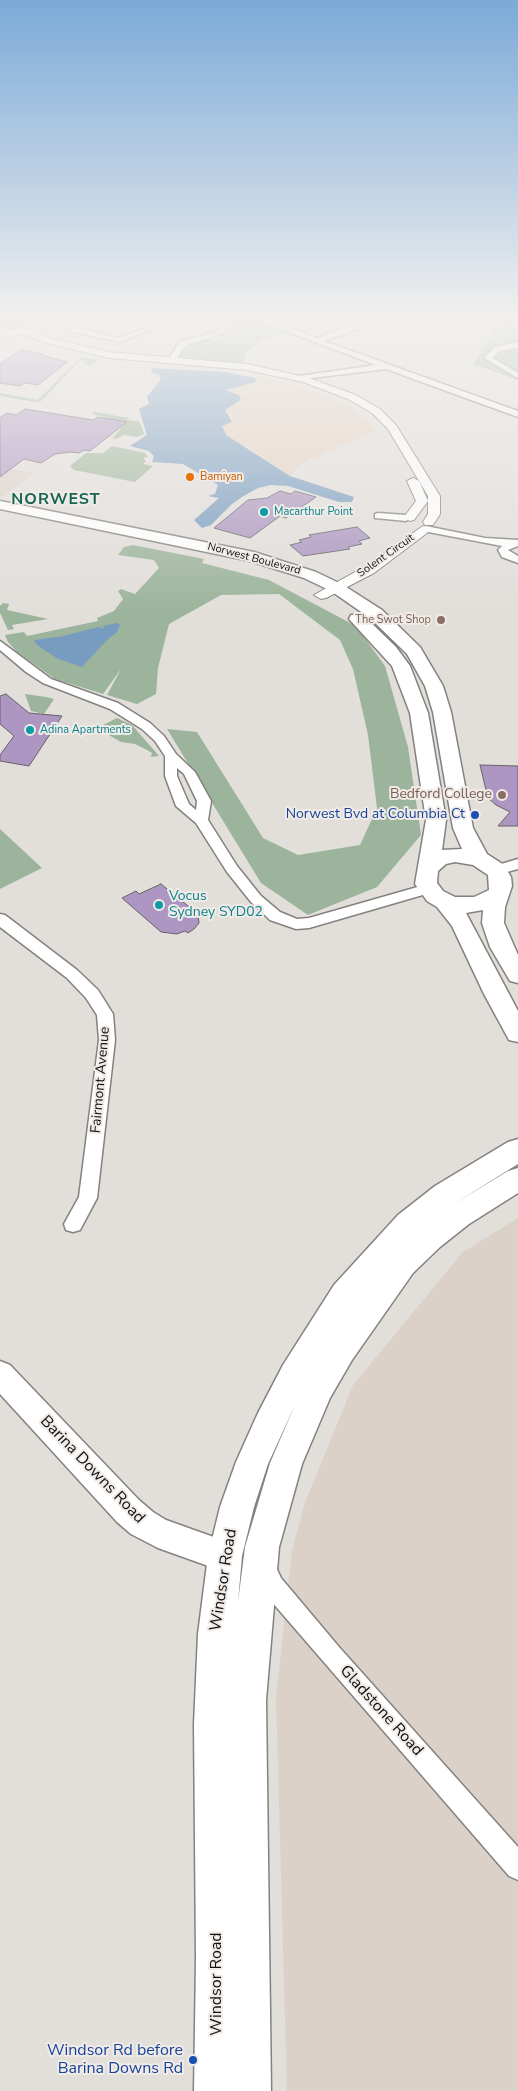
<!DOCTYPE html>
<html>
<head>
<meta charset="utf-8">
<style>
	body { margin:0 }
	canvas { display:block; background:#e2deda }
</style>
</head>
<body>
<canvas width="518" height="2091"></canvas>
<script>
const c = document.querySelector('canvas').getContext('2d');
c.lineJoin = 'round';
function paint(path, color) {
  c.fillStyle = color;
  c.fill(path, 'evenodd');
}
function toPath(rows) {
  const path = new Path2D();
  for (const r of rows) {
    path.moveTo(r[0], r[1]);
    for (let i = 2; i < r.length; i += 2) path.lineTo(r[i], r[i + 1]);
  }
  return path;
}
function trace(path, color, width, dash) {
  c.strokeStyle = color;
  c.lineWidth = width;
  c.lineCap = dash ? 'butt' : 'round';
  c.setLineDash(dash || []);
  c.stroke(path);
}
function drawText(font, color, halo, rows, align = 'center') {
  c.font = font + ' "Nunito Sans",sans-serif';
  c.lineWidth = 4;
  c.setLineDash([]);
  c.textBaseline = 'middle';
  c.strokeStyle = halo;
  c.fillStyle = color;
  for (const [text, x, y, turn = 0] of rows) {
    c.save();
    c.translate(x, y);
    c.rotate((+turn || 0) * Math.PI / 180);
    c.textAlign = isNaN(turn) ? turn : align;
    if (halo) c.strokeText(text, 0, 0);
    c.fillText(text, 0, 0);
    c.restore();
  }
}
paint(toPath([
	[0,467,34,473,3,497,0,496],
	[518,1218,518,2091,287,2091,276,1698,292,1551,304,1505,353,1385,463,1252]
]), '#dcd1c9');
paint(toPath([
	[261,376,308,389,345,404,369,421,376,431,301,463,290,476,248,447,232,441,226,435,222,426,232,422,225,410,234,405,225,390,256,382,255,378]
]), '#e5d1c2');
paint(toPath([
	[0,320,35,320,22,329,10,330,0,328],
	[220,320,250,320,285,333,262,340,246,352,243,363,180,357,184,350,195,342,221,338,232,333,231,328],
	[501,320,518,320,518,380,473,364],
	[81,357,99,360,92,365,84,365,86,361,80,360,41,401,35,402,0,396,0,393,38,400],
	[94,412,129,418,127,420,138,421,140,423,144,434,137,437,123,435,119,438,112,439,126,422,92,414],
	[112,446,145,453,148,457,143,458,146,461,143,464,153,466,135,482,74,470,70,466,86,453,103,453],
	[133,545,204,559,202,563,269,580,356,626,385,666,408,747,421,835,377,887,308,915,261,883,167,729,197,732,263,838,298,855,360,845,377,808,368,735,353,669,340,640,279,594,221,595,169,624,158,668,156,694,137,704,107,695,121,669,103,694,55,679,17,652,8,642,5,635,24,632,27,636,98,621,97,618,114,611,123,599,118,591,121,589,135,594,159,568,154,560,118,555,124,547],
	[3,603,9,604,7,610,48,619,12,625,14,629,8,630,0,613,0,606],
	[25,694,46,697,54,699,44,714,31,711],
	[117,718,132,725,159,756,151,757,152,753,147,750,135,744,121,742,100,730,101,726],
	[0,829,42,868,0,889]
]), '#9cb49b');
paint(toPath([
	[152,368,226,372,255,378,256,382,226,390,239,395,241,400,225,410,232,422,222,426,226,435,290,476,354,497,352,502,339,502,288,486,271,485,258,488,242,497,232,504,211,525,202,528,194,520,219,498,208,496,215,494,218,485,183,464,152,462,154,456,149,451,130,446,147,435,139,409,149,404,147,397,161,379,159,375,151,372],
	[117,623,120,625,117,632,106,641,82,667,58,659,37,645,34,640,64,636,90,629,99,627,104,629,103,626]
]), '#789cc0');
trace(toPath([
	[235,320,241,323]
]), '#789cc0', 2.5);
const building = toPath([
	[21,350,43,354,42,355,67,362,38,385,25,383,20,386,0,383,0,364,21,350],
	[25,409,93,420,98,417,127,422,90,451,84,450,79,453,71,452,55,454,41,463,24,459,0,477,0,418,7,413,16,415,25,409],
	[280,491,291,494,295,491,316,497,286,518,280,516,250,538,214,528,248,500,267,498,280,491],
	[357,527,370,538,359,541,362,544,348,547,350,549,303,556,290,545,302,542,299,540,311,537,309,535,357,527],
	[6,694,29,713,62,716,29,766,0,761,0,755,14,736,0,724,0,696,6,694],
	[480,765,518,766,518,826,498,826,510,812,496,805,488,798,480,765],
	[161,884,198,914,199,923,194,929,188,933,185,931,177,934,161,932,122,898,136,891,139,894,161,884]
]);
paint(building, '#ad96c1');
trace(building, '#666368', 1);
const minor = toPath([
	[77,320,85,320,79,328,118,338,166,320,177,320,119,342,71,331,77,320],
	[206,320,222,322,227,332,185,346,175,362,169,362,168,360,179,342,219,331,216,325,206,320],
	[256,320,267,320,317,338,364,320,373,320,359,329,324,341,518,411,518,417,386,369,296,380,295,378,299,376,376,365,256,320],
	[518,342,518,348,499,351,493,358,518,373,518,378,484,358,494,347,518,342],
	[378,513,406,515,411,518,406,521,375,518,375,514,378,513],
	[426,526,485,538,518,540,518,546,508,550,518,556,518,563,502,557,498,550,502,546,423,531,421,529,426,526],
	[0,641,51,679,118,703,150,723,164,736,176,754,195,772,211,801,208,820,237,866,261,896,280,912,297,919,309,918,428,884,435,889,433,892,309,928,296,929,270,920,251,902,227,872,196,823,176,806,165,776,165,756,155,741,142,729,110,709,43,683,26,672,0,650,0,641],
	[177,768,184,774,197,801,196,810,189,804,177,776,177,768],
	[518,859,518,869,496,875,489,870,491,867,518,859],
	[0,914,5,915,77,970,98,990,113,1014,115,1040,97,1198,80,1230,73,1232,66,1230,64,1224,79,1197,99,1040,97,1015,86,998,67,978,0,927,0,914],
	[266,1560,274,1563,281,1578,339,1647,518,1847,518,1880,509,1876,265,1594,255,1571,258,1563,266,1560]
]);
const tertiary = toPath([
	[24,328,49,338,109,352,247,364,309,378,356,395,380,409,396,425,440,496,440,514,433,525,425,525,423,522,428,514,428,496,388,429,372,413,348,399,303,382,247,370,109,358,43,342,23,334,15,335,8,339,3,336,9,330,24,328],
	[413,478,419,481,428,501,414,520,410,521,404,517,416,501,407,481,413,478],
	[423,526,427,527,429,530,427,533,374,573,326,598,321,599,314,595,364,567,423,526]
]);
const secondary = toPath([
	[0,1361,10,1365,139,1500,153,1512,166,1520,236,1545,241,1556,236,1567,225,1572,158,1548,131,1534,117,1522,0,1394,0,1361]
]);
const primary = toPath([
	[0,501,254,552,316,572,343,585,382,610,420,647,443,686,451,712,473,828,487,854,504,865,511,877,512,886,505,907,504,923,518,955,518,983,510,981,490,947,482,923,483,910,466,913,518,1011,518,1042,509,1040,484,994,452,926,437,907,427,901,415,884,426,820,410,713,392,666,349,619,351,615,363,615,396,647,410,666,428,713,446,820,442,850,462,849,453,828,433,712,425,686,407,654,370,618,331,591,304,578,250,561,0,509,0,501],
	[455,862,473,865,488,875,489,890,474,897,455,897,443,891,437,883,438,871,446,864,455,862],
	[518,1139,518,1164,452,1205,508,1171,518,1168,518,1193,469,1224,440,1247,413,1273,352,1360,330,1398,302,1464,279,1547,266,1700,271,2091,194,2091,196,1959,194,1724,198,1634,208,1556,220,1507,236,1462,258,1413,283,1365,334,1285,398,1215,435,1186,508,1142,518,1139],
	[295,1405,270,1463,245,1547,238,1602,242,1556,254,1507,268,1464,295,1405]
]);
trace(minor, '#85817e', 3);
trace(tertiary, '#85817e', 2);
trace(secondary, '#85817e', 3);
trace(primary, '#85817e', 3);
paint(minor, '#fff');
paint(tertiary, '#fff');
paint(secondary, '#fff');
paint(primary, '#fff');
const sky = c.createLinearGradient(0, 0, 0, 613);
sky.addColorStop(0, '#7baad8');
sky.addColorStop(0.52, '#f2f0ee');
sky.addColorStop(1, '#f2f0ee00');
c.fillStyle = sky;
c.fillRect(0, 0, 518, 613);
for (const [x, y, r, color] of [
	[190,477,5,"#e8710a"],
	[264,512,5,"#0f9aa8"],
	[441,620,5,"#8d6e63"],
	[30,730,5,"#0f9aa8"],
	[502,795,5,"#8d6e63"],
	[475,815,5,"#1a4fb4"],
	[159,905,5,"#0f9aa8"],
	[193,2060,5,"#1a4fb4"]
]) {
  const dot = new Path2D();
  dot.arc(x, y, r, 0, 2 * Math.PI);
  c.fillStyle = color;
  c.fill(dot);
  trace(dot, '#f0ebe7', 2);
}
drawText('11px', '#c56008', '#f0ebe7', [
	["Bamiyan",200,477]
], 'left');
drawText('11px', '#0d838f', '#f0ebe7', [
	["Macarthur Point",274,512],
	["Adina Apartments",40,730]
], 'left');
drawText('11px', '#12100f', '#f0ebe7', [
	["Solent Circuit",386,556,-35],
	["Norwest Boulevard",254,559,15]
]);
drawText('11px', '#785e54', '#f0ebe7', [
	["The Swot Shop",431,620]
], 'right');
drawText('14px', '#785e54', '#f0ebe7', [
	["Bedford College",492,795]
], 'right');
drawText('14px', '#164399', '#f0ebe7', [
	["Norwest Bvd at Columbia Ct",465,815]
], 'right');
drawText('14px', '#0d838f', '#f0ebe7', [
	["Vocus",169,897],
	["Sydney SYD02",169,913]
], 'left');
drawText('14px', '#12100f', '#f0ebe7', [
	["Fairmont Avenue",101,1080,-85]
]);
c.letterSpacing = '1px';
drawText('bold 16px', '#156552', '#f0ebe7', [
	["NORWEST",56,500]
]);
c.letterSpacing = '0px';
drawText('16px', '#12100f', '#f0ebe7', [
	["Barina Downs Road",92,1470,46],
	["Windsor Road",224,1580,-81],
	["Gladstone Road",381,1711,48],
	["Windsor Road",217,1984,-90]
]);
drawText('16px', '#164399', '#f0ebe7', [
	["Windsor Rd before",183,2051],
	["Barina Downs Rd",183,2069]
], 'right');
</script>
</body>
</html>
